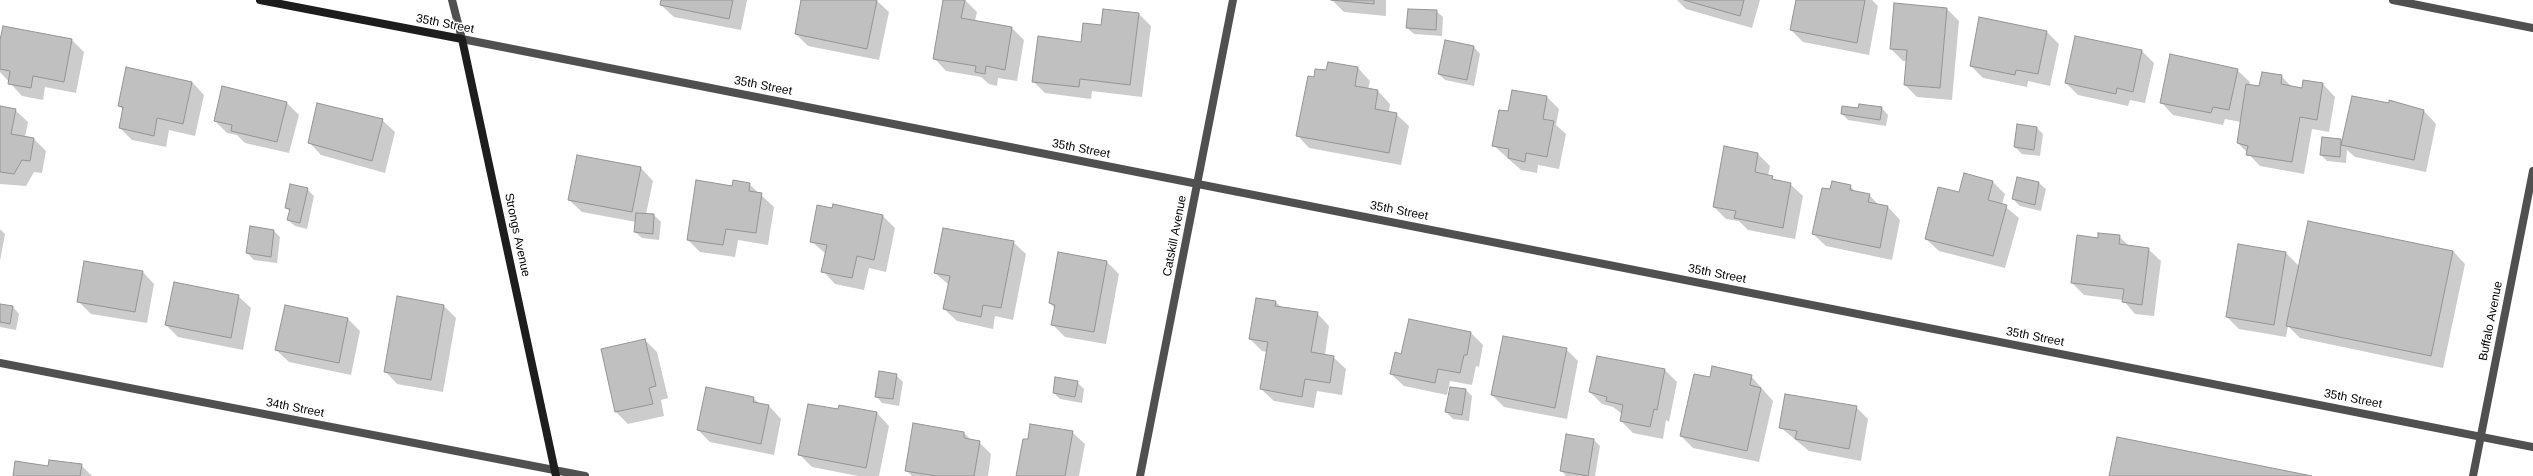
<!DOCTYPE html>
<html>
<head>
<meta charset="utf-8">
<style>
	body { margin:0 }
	canvas { display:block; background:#fff }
</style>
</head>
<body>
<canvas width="2533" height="476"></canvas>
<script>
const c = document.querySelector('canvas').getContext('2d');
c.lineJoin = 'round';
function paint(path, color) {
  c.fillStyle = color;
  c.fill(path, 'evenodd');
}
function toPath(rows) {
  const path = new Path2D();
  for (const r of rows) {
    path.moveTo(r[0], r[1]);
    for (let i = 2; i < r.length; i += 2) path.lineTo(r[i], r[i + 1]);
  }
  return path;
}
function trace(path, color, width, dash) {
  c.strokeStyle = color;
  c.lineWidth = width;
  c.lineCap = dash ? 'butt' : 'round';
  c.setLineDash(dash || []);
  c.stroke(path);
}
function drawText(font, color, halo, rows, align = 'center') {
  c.font = font + ' Arial,sans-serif';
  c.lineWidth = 3;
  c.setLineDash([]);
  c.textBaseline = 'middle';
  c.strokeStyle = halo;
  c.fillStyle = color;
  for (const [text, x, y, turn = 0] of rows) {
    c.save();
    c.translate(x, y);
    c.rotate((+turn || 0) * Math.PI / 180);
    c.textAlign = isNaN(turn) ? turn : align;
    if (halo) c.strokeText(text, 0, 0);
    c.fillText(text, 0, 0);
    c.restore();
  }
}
paint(toPath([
	[662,0,747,0,741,30,674,17,661,5],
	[802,0,876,0,889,12,879,60,808,46,796,34],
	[944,0,965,0,977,12,975,21,1012,28,1024,40,1017,81,998,78,997,86,989,84,981,77,946,71,934,58],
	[1332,0,1386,0,1386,16,1344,12],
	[1677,0,1760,0,1752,28,1686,9],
	[1797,0,1872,0,1878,6,1869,55,1803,42,1791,30],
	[1947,9,1959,21,1952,100,1917,97,1905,85,1907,61,1903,61,1891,49],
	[1436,11,1443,17,1442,36,1414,34,1407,28],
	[1139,14,1151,26,1142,97,1092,91,1091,99,1045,93,1033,81,1102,26],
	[2047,32,2059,44,2050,86,2028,81,2027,87,1983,78,1971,66],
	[72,40,84,52,76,93,45,87,43,100,22,96,0,72,0,45],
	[1446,42,1474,47,1480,54,1474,86,1445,80,1439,74],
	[2142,51,2154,63,2145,103,2130,100,2128,106,2078,95,2066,83],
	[1329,63,1358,68,1370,81,1368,89,1378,91,1390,104,1389,112,1396,114,1409,126,1401,165,1309,148,1297,135,1314,78,1327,71],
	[2237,70,2250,82,2249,85,2260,87,2281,76,2293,88,2303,89,2323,84,2335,97,2329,132,2312,129,2304,174,2260,166,2238,143,2241,122,2225,119,2223,125,2173,115,2161,102],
	[192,82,204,95,195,136,169,130,166,147,132,140,120,128,124,110,119,106],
	[1512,91,1547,97,1559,109,1556,125,1566,134,1559,169,1538,165,1537,173,1521,170,1493,145,1508,112],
	[2390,101,2424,111,2436,124,2426,172,2355,157,2347,150,2346,163,2327,161,2321,155,2323,138,2343,142,2389,104],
	[286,102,299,115,289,153,245,143,237,135,227,133,215,121],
	[0,108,15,110,28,122,25,137,34,139,46,151,42,173,34,172,26,186,0,184],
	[1882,108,1888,115,1886,126,1848,120,1842,114,1859,109],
	[382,120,395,132,385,173,321,155,309,142],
	[2037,128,2043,134,2040,156,2022,154,2015,147],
	[1725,147,1758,154,1770,166,1768,176,1777,181,1790,184,1803,196,1795,239,1748,230,1739,221,1726,219,1714,207],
	[578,156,641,168,653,181,646,214,654,215,661,222,659,240,642,238,635,232,636,222,582,212,569,200],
	[1965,175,1993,182,2005,194,2002,204,2019,218,2005,268,1939,251,1926,239,1960,193],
	[2018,178,2039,183,2046,189,2041,211,2020,206,2013,199],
	[749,184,774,207,768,245,738,240,735,257,700,252,688,240,733,187],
	[1850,186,1856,192,1869,195,1880,206,1888,207,1900,220,1892,260,1826,246,1813,234,1831,190],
	[307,189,314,196,307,229,295,226,288,220,290,212,286,208],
	[833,209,883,216,895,228,886,272,869,268,864,290,835,284,823,271,826,254,811,241],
	[0,229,5,234,0,261],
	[274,231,280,237,277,263,254,260,247,253],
	[2119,236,2129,246,2148,249,2161,261,2154,316,2135,314,2123,300,2084,295,2072,283,2099,239],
	[1013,242,1026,254,1013,320,995,316,993,329,957,321,944,309,949,285,935,273],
	[2239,245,2286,253,2300,267,2453,251,2465,264,2443,368,2300,338,2288,326,2286,337,2239,329,2227,317],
	[1058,253,1107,262,1119,274,1106,344,1065,337,1052,324,1055,309,1050,303],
	[142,271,154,284,147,323,91,314,78,301],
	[238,296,251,308,243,350,178,337,166,325],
	[1257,299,1276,302,1282,308,1317,313,1329,326,1325,355,1333,357,1346,369,1342,395,1317,391,1314,408,1274,401,1261,389,1267,352,1262,351,1250,339],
	[0,305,13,307,19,314,16,330,0,327],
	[444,306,456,318,443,392,397,384,385,371],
	[348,319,360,331,351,375,289,362,276,350],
	[1471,333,1483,345,1479,367,1476,366,1472,385,1450,381,1447,395,1404,386,1391,374,1402,355],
	[645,340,657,352,668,398,661,400,664,416,628,424,616,412,602,350],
	[1566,349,1578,361,1567,419,1504,407,1492,395],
	[1665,370,1677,382,1669,422,1666,420,1663,439,1633,433,1621,421,1622,414,1613,407,1602,404,1590,392],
	[896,375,903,382,899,406,882,403,876,396],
	[1751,376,1773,401,1759,462,1693,448,1681,436,1710,378],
	[1077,382,1084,389,1082,403,1060,399,1054,393],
	[1466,390,1472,396,1469,421,1453,419,1446,412],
	[753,398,760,404,769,406,781,419,774,455,710,442,698,430],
	[1856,407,1868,419,1861,461,1809,451,1780,427],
	[839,410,877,413,889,426,879,476,858,476,812,467,799,454],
	[1072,432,1085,444,1079,476,1017,476],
	[964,433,972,441,979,442,991,454,988,476,912,476,906,470],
	[1594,440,1600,446,1595,476,1566,476,1561,470],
	[81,465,92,476,14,476,49,467]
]), '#0003');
const building = toPath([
	[661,0,733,0,729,19,660,5,661,0],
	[801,0,877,0,867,49,795,34,801,0],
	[943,0,965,0,961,18,1012,27,1005,70,986,66,985,74,975,72,976,66,933,59,943,0],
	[1331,0,1374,0,1374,4,1331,0],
	[1684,0,1744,0,1740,16,1684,0],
	[1796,0,1865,0,1857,43,1790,30,1796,0],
	[1894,3,1947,8,1940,88,1904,85,1907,50,1890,49,1894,3],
	[1103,9,1139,13,1130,85,1080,79,1079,87,1032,82,1038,36,1081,42,1083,23,1101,25,1103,9],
	[1408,9,1437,10,1436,30,1406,28,1408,9],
	[1979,17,2047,31,2038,74,2016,70,2015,75,1970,66,1979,17],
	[3,26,72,39,64,82,33,76,31,88,8,84,10,71,0,69,0,40,3,26],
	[2075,36,2142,50,2133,92,2117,88,2116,94,2065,83,2075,36],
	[1445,40,1474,46,1467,80,1438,74,1445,40],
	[2170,54,2238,69,2229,110,2213,107,2211,113,2160,103,2170,54],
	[1328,62,1358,67,1355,86,1378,90,1375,109,1397,113,1389,153,1296,136,1308,76,1314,77,1315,69,1326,70,1328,62],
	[126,67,192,82,183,124,157,118,154,136,119,128,123,107,118,106,126,67],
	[2262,72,2282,75,2281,84,2302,88,2303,80,2323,83,2317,120,2300,117,2292,162,2246,155,2248,146,2237,143,2246,84,2259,86,2262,72],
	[222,86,287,102,277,142,231,131,232,125,214,121,222,86],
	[1512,90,1547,96,1543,119,1554,121,1547,157,1526,153,1525,162,1508,158,1509,149,1492,146,1499,110,1508,111,1512,90],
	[2352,96,2389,103,2389,100,2424,110,2414,160,2341,145,2352,96],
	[317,103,383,119,372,161,308,143,317,103],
	[1859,104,1882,107,1880,120,1841,114,1842,106,1858,108,1859,104],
	[0,106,16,109,11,134,34,138,30,161,22,160,14,174,0,172,0,106],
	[2017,124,2037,127,2034,150,2014,147,2017,124],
	[2322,137,2341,139,2340,157,2320,155,2322,137],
	[1724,146,1758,153,1755,172,1773,176,1772,179,1791,183,1783,228,1734,218,1736,211,1713,207,1724,146],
	[577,155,641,167,632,212,568,200,577,155],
	[1964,173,1993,181,1988,200,2007,205,1993,256,1925,239,1938,187,1959,192,1964,173],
	[2017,177,2039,182,2035,205,2012,199,2017,177],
	[696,180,732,186,733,180,750,183,749,191,762,193,756,233,726,229,723,245,687,240,696,180],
	[1832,181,1851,185,1850,190,1870,194,1868,202,1888,206,1880,248,1812,234,1822,188,1830,189,1832,181],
	[290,184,308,188,300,223,287,220,290,209,285,208,290,184],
	[833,204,883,215,874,260,857,256,852,278,821,272,827,245,810,242,817,205,832,208,833,204],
	[636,213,654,214,653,234,634,232,636,213],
	[2308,221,2453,251,2431,356,2286,326,2308,221],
	[250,226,274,230,271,257,246,253,250,226],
	[943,228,1014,241,1001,308,983,305,981,317,943,309,950,276,934,273,943,228],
	[2098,233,2120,235,2119,244,2149,248,2142,305,2122,302,2124,289,2071,283,2077,235,2098,238,2098,233],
	[2238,244,2286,252,2274,325,2226,317,2238,244],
	[1058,252,1107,261,1094,332,1051,325,1055,305,1049,303,1058,252],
	[84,261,143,271,135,312,77,302,84,261],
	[174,282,239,295,231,338,165,325,174,282],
	[397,296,444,305,431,380,384,372,397,296],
	[1256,298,1276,301,1275,306,1318,312,1311,352,1334,356,1330,383,1305,379,1302,397,1260,389,1268,342,1249,339,1256,298],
	[0,304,13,306,10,324,0,322,0,304],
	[285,305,348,318,339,363,275,350,285,305],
	[1409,319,1471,332,1467,355,1464,355,1460,373,1438,369,1435,383,1390,374,1395,352,1401,354,1409,319],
	[1503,336,1567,348,1555,408,1491,395,1503,336],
	[645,339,656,386,649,388,653,404,615,412,601,349,645,339],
	[1597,356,1665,369,1657,410,1654,409,1650,427,1620,421,1623,405,1606,401,1607,397,1589,392,1597,356],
	[1712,366,1752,375,1750,385,1761,388,1747,451,1680,436,1694,374,1710,377,1712,366],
	[879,371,897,374,893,399,875,397,879,371],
	[1055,377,1078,381,1075,397,1053,393,1055,377],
	[706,387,754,397,753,402,769,405,761,444,697,430,706,387],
	[1450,387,1466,389,1462,415,1445,412,1450,387],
	[1785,394,1857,406,1849,449,1795,439,1797,431,1779,428,1785,394],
	[808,404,838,409,839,405,877,412,866,468,798,455,808,404],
	[913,423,964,432,964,438,980,441,974,476,936,476,905,471,913,423],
	[1030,424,1073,431,1065,476,1016,476,1023,439,1028,439,1030,424],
	[1566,434,1594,439,1588,476,1560,471,1566,434],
	[2117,437,2312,476,2109,476,2117,437],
	[49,460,82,464,80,476,13,476,15,461,48,466,49,460]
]);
paint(building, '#c0c0c0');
trace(building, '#949494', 1);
trace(toPath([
	[452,0,462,39,2533,447],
	[2393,0,2533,28],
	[0,363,585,476],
	[1140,476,1233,0],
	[2473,476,2533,171]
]), '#505050', 8);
trace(toPath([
	[260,0,462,39,556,476]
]), '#1d1d1d', 8);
drawText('12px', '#000', '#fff', [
	["35th Street",445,24,11],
	["35th Street",763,86,11],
	["35th Street",1081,149,11],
	["35th Street",1399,211,11],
	["Strongs Avenue",517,235,78],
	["Catskill Avenue",1175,236,-79],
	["35th Street",1717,274,11],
	["Buffalo Avenue",2491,321,-79],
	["35th Street",2035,337,11],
	["35th Street",2353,399,11],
	["34th Street",295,408,11]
]);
</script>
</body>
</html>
